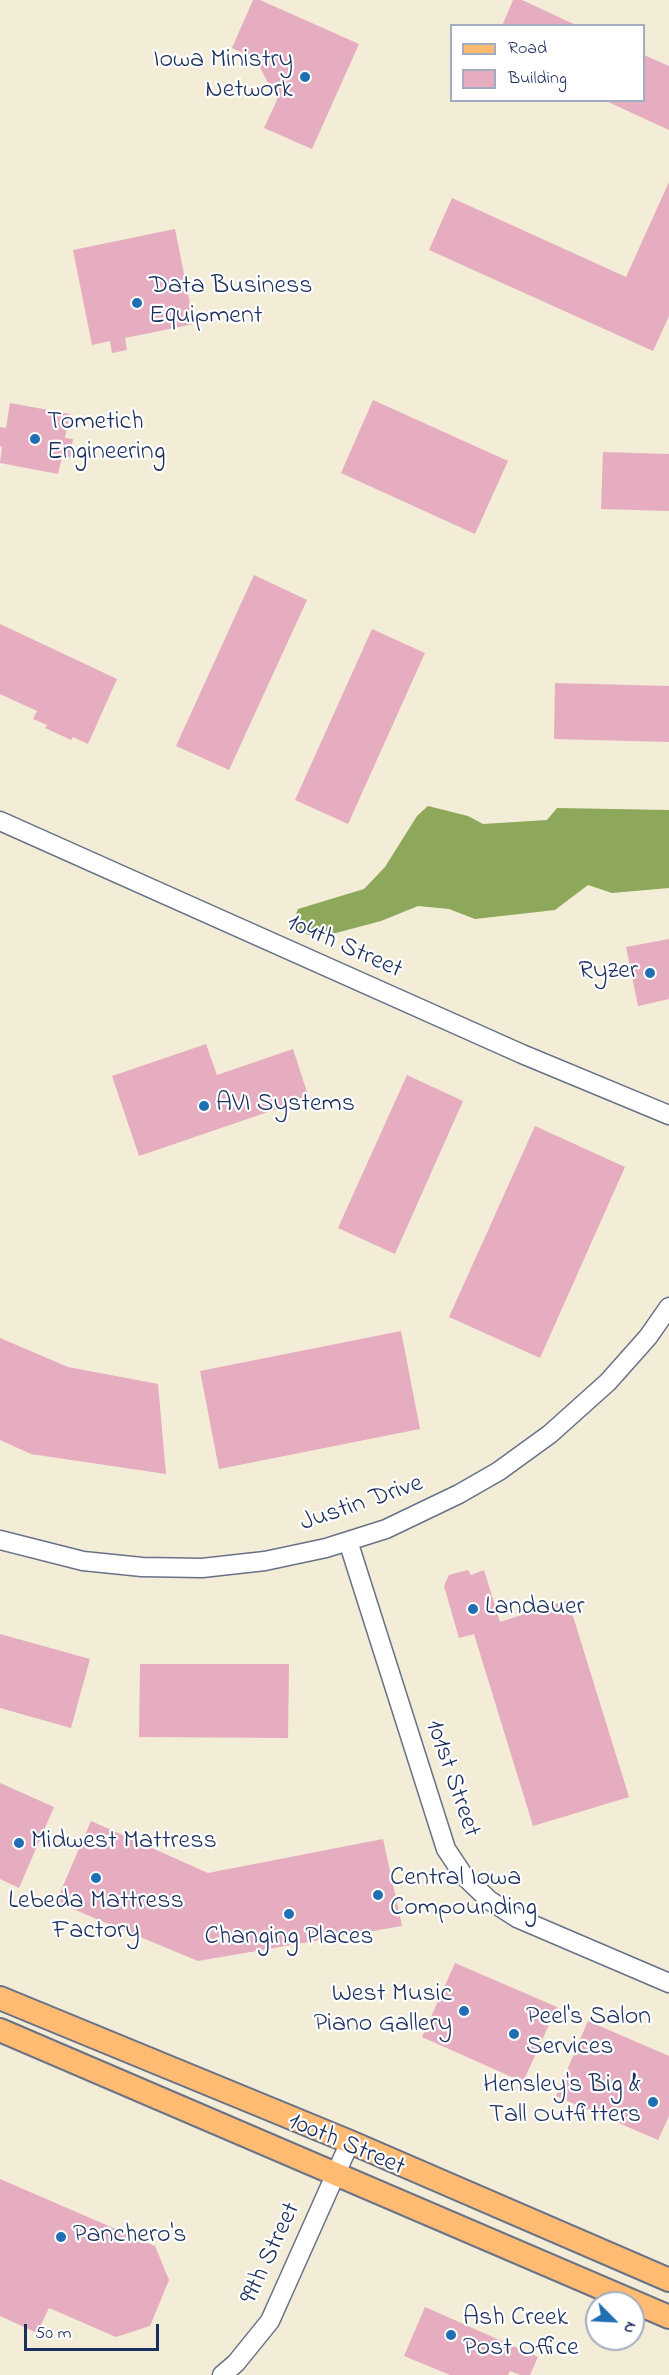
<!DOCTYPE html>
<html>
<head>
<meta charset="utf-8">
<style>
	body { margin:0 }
	#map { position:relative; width:669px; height:2375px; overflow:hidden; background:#f3ecd6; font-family:"Indie Flower",sans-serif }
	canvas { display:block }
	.legend { position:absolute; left:450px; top:24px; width:195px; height:78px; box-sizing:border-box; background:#fff; border:2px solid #a4acbf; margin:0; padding:8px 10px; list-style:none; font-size:18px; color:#1b2f5e }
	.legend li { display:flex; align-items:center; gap:12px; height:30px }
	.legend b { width:30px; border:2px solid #a4acbf }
	.north { position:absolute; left:585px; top:2291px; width:60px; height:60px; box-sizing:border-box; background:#fff; border:2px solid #a4acbf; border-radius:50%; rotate:114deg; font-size:16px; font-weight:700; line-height:24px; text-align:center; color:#1b2f5e }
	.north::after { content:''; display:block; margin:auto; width:21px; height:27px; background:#1f6fb2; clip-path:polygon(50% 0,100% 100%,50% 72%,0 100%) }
	.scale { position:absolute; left:24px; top:2324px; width:135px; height:27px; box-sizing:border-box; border:3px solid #1b2f5e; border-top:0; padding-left:8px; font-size:18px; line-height:21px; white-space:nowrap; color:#1b2f5e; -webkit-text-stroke:4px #fff; paint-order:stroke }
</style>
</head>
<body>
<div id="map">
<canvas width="669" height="2375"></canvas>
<ul class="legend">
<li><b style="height:8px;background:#ffbb71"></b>Road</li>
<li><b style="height:16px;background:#e5adbf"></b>Building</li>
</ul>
<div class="north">N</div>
<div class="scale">50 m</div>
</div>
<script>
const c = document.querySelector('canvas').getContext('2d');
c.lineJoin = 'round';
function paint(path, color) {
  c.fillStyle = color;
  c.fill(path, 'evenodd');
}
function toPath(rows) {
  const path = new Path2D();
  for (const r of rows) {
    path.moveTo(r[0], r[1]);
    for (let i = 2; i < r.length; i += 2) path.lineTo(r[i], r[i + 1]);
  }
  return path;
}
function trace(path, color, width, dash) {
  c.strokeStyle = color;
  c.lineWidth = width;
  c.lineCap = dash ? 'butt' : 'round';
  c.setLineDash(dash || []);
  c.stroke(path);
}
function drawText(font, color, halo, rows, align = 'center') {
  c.font = font + ' "Indie Flower",sans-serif';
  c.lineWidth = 4.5;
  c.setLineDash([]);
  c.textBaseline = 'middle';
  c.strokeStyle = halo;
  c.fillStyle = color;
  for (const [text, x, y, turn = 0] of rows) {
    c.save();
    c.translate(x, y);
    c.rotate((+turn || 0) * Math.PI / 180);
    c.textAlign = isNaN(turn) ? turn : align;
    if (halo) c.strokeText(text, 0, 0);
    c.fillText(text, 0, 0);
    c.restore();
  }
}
paint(toPath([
	[428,806,468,816,483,824,547,820,557,808,669,810,669,888,612,893,588,885,555,910,475,919,449,909,418,906,381,921,317,938,301,932,293,922,298,909,364,889,385,867,417,816]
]), '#8da85a');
paint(toPath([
	[253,0,260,0,359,44,312,149,264,128,277,100,255,58,232,48],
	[513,0,522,0,578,26,502,26],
	[644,55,669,66,669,130,604,100,644,100],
	[669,182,669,316,653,351,429,250,452,198,626,277],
	[175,229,194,324,125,338,127,350,112,353,110,341,92,345,73,250],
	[373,400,508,461,475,534,341,473],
	[10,403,70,414,65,438,73,439,70,458,62,457,58,474,0,463,2,447,0,446,0,427,6,428],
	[603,452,669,454,669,511,601,509],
	[254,575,307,600,229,770,176,746],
	[0,624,117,679,88,744,73,737,71,740,45,728,47,725,33,719,37,711,0,694],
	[372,629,425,653,348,824,295,800],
	[555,683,669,686,669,742,554,739],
	[669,939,669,999,638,1006,626,947],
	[206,1044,217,1075,293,1049,309,1098,139,1156,112,1076],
	[407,1075,463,1101,395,1254,338,1228],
	[535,1126,625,1167,540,1358,449,1317],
	[401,1331,420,1429,219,1469,200,1371],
	[0,1338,68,1367,158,1384,166,1474,31,1454,0,1440],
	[468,1570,471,1575,484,1570,500,1622,568,1600,629,1797,533,1826,474,1634,459,1638,444,1586,449,1575],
	[0,1634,90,1659,71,1728,0,1708],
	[140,1664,289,1664,288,1738,139,1737],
	[0,1783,54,1807,19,1888,0,1879],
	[91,1821,208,1873,383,1839,402,1926,198,1961,56,1902],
	[455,1963,557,2007,523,2082,422,2037],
	[588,2021,669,2056,669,2116,658,2140,556,2096],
	[0,2179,155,2246,169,2280,150,2326,116,2337,49,2308,37,2333,0,2316],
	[425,2307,538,2357,530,2375,520,2375,510,2371,508,2375,450,2375,404,2356]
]), '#e5adbf');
const minor = toPath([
	[0,821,522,1054,669,1115],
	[0,1540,83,1561,142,1567,202,1568,265,1561,326,1548,386,1529,459,1494,499,1471,550,1434,608,1382,648,1337,669,1307],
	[348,1541,446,1849,464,1876,489,1900,517,1918,669,1983],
	[222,2375,236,2363,270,2321,350,2142]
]);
const major = toPath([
	[0,1998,350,2142,669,2280],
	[0,2030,669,2317]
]);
trace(minor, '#677188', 21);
trace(major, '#677188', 26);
trace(minor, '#fff', 18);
trace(major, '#ffbb71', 22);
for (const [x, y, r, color] of [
	[305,77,6,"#1f6fb2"],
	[137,303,6,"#1f6fb2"],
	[35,439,6,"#1f6fb2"],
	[650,973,6,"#1f6fb2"],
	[204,1106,6,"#1f6fb2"],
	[473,1609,6,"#1f6fb2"],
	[19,1843,6,"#1f6fb2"],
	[96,1878,6,"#1f6fb2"],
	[378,1895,6,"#1f6fb2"],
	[289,1914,6,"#1f6fb2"],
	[464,2011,6,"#1f6fb2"],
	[514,2034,6,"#1f6fb2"],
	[653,2102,6,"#1f6fb2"],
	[61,2237,6,"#1f6fb2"],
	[451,2335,6,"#1f6fb2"]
]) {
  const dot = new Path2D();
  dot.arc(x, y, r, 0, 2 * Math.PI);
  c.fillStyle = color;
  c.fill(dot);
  trace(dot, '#fff', 2);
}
drawText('26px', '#1b2f5e', '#fff', [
	["Iowa Ministry",293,62,"right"],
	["Network",293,92,"right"],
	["Data Business",149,288],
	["Equipment",149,318],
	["Tometich",47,424],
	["Engineering",47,454],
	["Ryzer",638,973,"right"],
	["AVI Systems",216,1106],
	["Landauer",485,1609],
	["Midwest Mattress",31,1843],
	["Central Iowa",390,1880],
	["Compounding",390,1910],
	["Lebeda Mattress",96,1903,"center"],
	["Factory",96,1933,"center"],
	["Changing Places",289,1939,"center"],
	["West Music",452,1996,"right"],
	["Piano Gallery",452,2026,"right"],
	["Peel's Salon",526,2019],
	["Services",526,2049],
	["Hensley's Big &",641,2087,"right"],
	["Tall Outfitters",641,2117,"right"],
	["Panchero's",73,2237],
	["Ash Creek",463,2320],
	["Post Office",463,2350]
], 'left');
drawText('26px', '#1b2f5e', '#fff', [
	["104th Street",344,948,24],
	["Justin Drive",362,1505,-19],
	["101st Street",451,1779,71],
	["100th Street",346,2146,23],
	["99th Street",272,2254,-65]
]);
</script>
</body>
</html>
